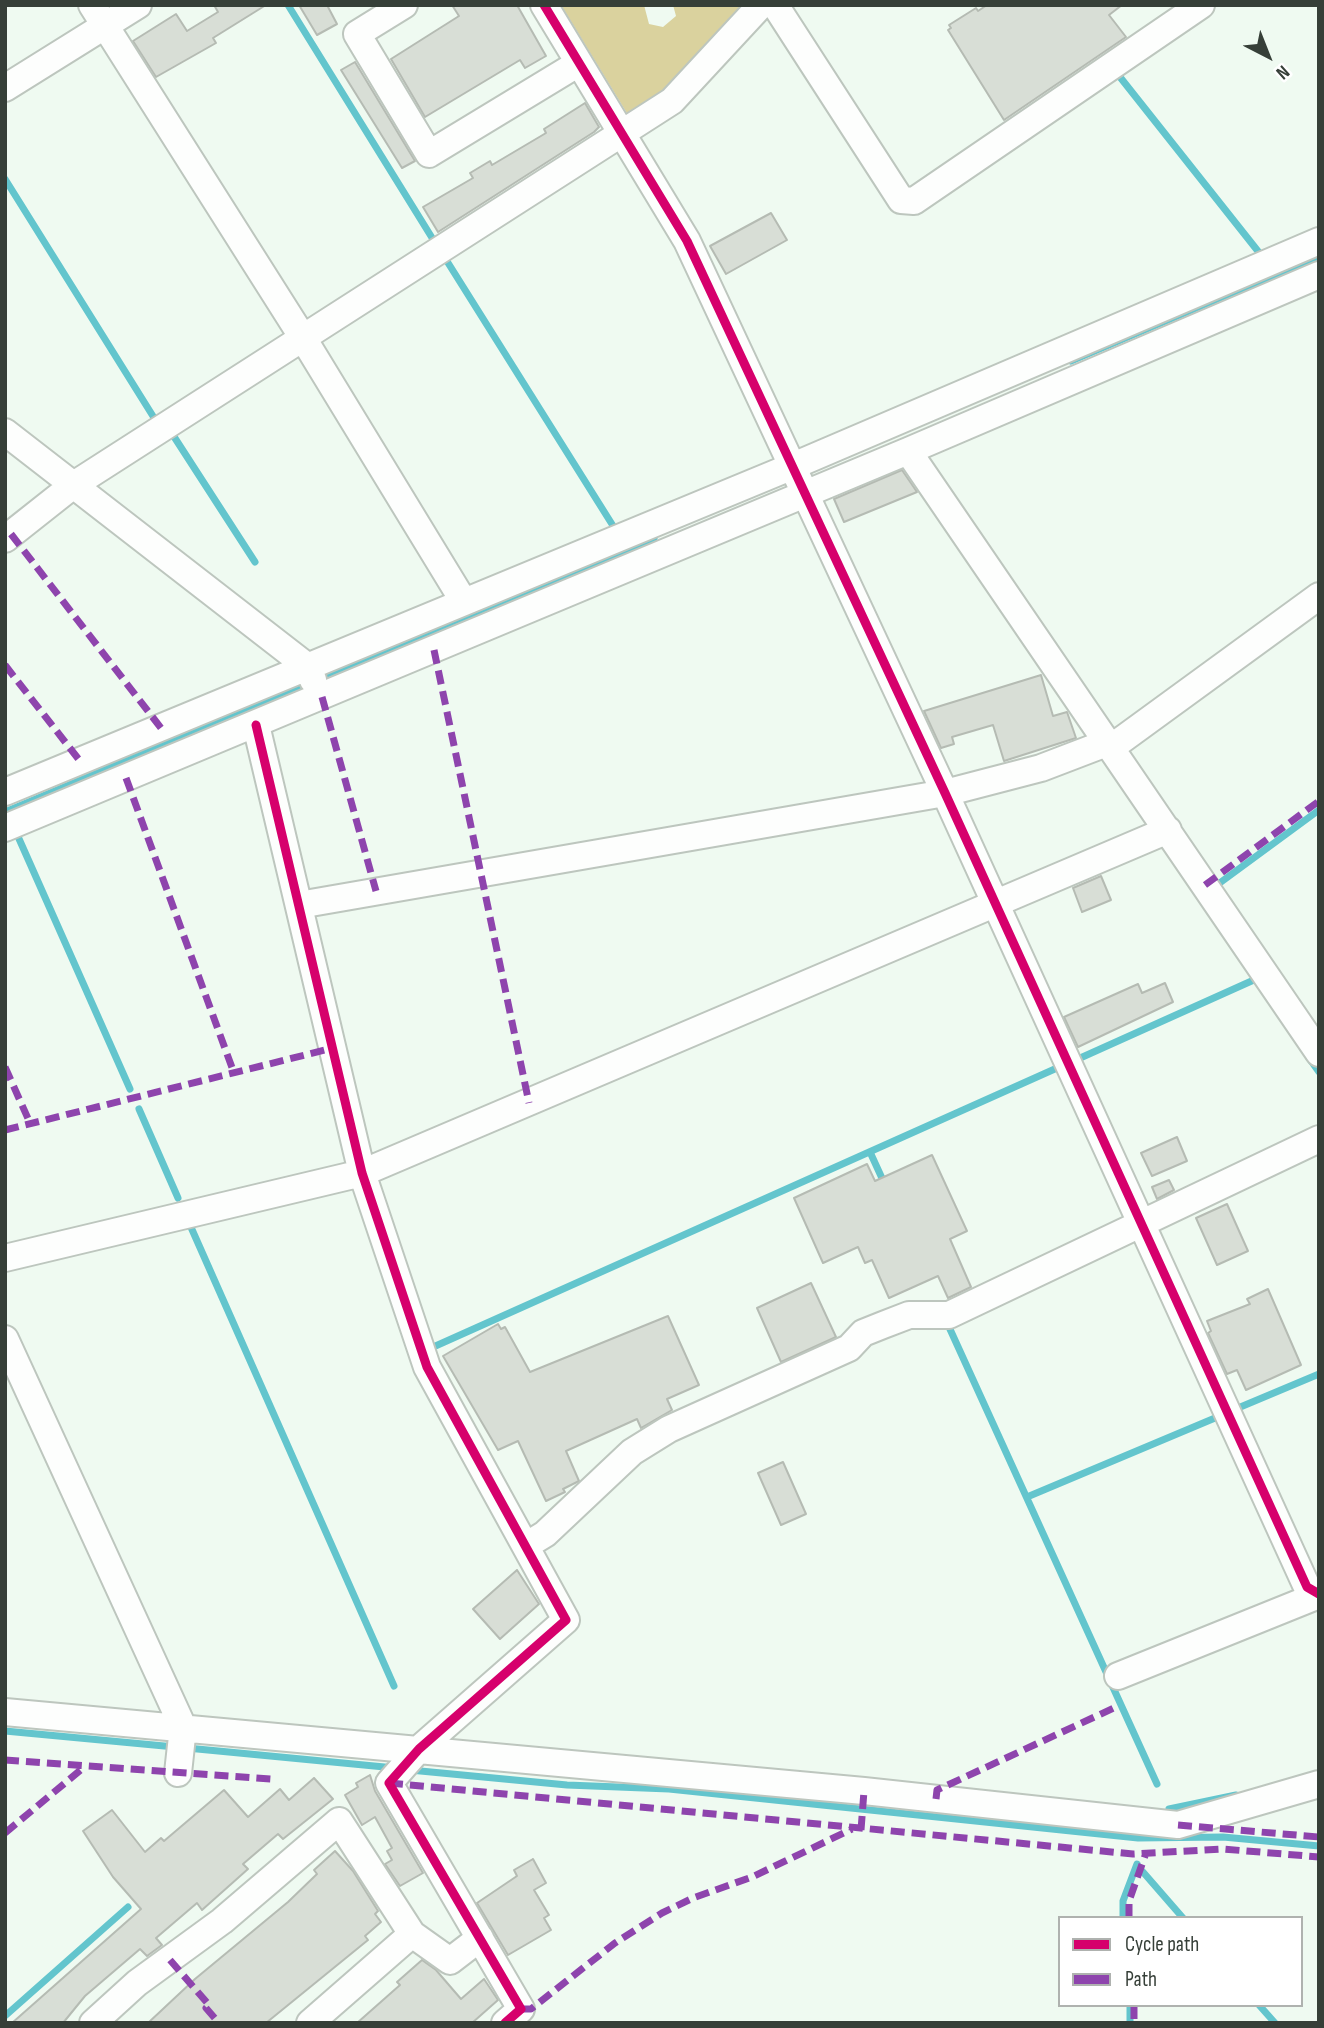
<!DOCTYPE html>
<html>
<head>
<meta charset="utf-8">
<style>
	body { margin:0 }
	#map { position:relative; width:1324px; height:2028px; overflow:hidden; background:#effaf1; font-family:"Sofia Sans Condensed",sans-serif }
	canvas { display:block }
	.frame { position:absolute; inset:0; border:7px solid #363f38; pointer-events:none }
	.legend { position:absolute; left:1058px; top:1916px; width:245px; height:91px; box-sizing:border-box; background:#fff; border:2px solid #afb2af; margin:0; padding:9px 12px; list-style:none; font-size:21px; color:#363f38 }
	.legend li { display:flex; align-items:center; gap:14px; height:35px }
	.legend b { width:35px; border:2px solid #afb2af }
	.north { position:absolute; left:1233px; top:21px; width:70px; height:70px; -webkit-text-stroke:5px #fff; paint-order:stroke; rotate:138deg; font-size:19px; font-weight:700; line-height:28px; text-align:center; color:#363f38 }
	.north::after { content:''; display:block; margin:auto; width:24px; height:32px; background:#363f38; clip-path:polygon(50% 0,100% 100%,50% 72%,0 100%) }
</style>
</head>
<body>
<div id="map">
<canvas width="1324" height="2028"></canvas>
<div class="frame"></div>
<ul class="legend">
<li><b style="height:9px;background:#d6006c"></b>Cycle path</li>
<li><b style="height:9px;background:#8e44ad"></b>Path</li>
</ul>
<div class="north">N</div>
</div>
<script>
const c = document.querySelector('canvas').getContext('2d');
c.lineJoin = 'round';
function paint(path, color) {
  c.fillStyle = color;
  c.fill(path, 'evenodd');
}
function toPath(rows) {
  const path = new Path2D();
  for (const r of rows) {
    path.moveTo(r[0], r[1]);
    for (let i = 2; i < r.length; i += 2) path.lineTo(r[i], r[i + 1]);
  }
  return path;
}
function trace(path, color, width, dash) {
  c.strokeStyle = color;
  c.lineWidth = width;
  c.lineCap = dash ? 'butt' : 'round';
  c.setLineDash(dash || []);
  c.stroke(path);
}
paint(toPath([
	[561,5,644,5,649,24,663,27,676,16,673,5,745,5,665,92,628,115]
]), '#dad29e');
trace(toPath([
	[288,5,434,241],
	[1116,72,1261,255],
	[5,179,156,421],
	[445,258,615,529,620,528],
	[1071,361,1319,256],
	[171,432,255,562],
	[5,812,654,538],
	[12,834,16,832,130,1089],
	[1221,882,1319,810],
	[1309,1058,1319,1072],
	[1078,1059,1256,979],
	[139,1109,178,1198],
	[870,1152,886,1187],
	[190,1225,394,1686],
	[949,1327,1157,1784],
	[431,1348,1057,1068],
	[1238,1408,1319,1374],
	[1027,1497,1215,1418],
	[5,1731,175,1747],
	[187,1748,395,1768],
	[410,1770,567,1785,669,1789,1138,1838,1223,1837,1319,1846],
	[1169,1809,1236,1795],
	[1143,1872,1183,1918],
	[1123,1918,1123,1901,1137,1864],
	[1130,2005,1130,2023],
	[1259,2005,1275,2023],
	[5,2016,128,1907]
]), '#63c5cd', 7);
const building = toPath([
	[214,5,266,5,213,38,216,43,156,77,133,41,176,14,187,31,218,12,214,5],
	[299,5,327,5,337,24,317,35,299,5],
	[452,5,517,5,546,56,525,68,520,60,425,117,391,59,459,16,452,5],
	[987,5,1122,5,1109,15,1126,37,1004,120,948,30,951,28,949,25,976,8,978,11,987,5],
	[355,62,415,161,402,168,341,70,355,62],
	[585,103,599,127,594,132,438,232,423,207,473,178,470,173,490,161,492,165,546,133,544,129,585,103],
	[771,213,787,240,726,274,710,246,771,213],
	[902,470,917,492,844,522,834,499,902,470],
	[1041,675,1053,716,1067,712,1076,738,1004,761,993,725,952,737,954,744,941,748,924,711,1041,675],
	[1101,876,1111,900,1082,912,1073,888,1101,876],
	[1165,983,1173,1002,1078,1047,1064,1017,1138,984,1142,993,1165,983],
	[1177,1137,1187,1161,1152,1176,1141,1153,1177,1137],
	[932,1155,967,1231,950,1239,971,1287,948,1298,938,1276,889,1298,872,1260,865,1263,858,1247,823,1263,794,1198,867,1164,875,1181,932,1155],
	[1169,1180,1174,1190,1157,1199,1152,1187,1169,1180],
	[1227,1204,1248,1251,1217,1265,1196,1218,1227,1204],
	[811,1283,836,1337,781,1362,757,1308,811,1283],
	[1268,1289,1301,1365,1246,1390,1237,1370,1227,1374,1208,1333,1211,1331,1207,1321,1250,1304,1247,1299,1268,1289],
	[668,1316,699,1385,667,1399,672,1410,641,1428,637,1419,566,1451,579,1481,563,1489,565,1492,546,1501,518,1441,498,1450,443,1356,498,1324,501,1329,505,1327,530,1372,668,1316],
	[783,1462,806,1514,781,1525,758,1473,783,1462],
	[517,1570,539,1604,500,1639,473,1609,517,1570],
	[370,1775,375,1791,423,1873,400,1886,385,1864,392,1860,387,1851,392,1848,375,1817,362,1825,345,1795,358,1787,356,1783,370,1775],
	[314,1778,333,1799,283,1839,278,1834,243,1864,248,1869,202,1910,197,1903,156,1938,162,1945,147,1956,140,1949,85,1996,63,2023,12,2023,141,1909,113,1877,83,1831,112,1810,145,1852,161,1838,164,1841,224,1790,248,1817,280,1789,289,1800,314,1778],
	[335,1851,353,1871,378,1911,375,1914,381,1922,365,1936,368,1940,266,2023,148,2023,195,1979,288,1902,317,1874,314,1870,335,1851],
	[533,1859,546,1883,534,1890,549,1915,544,1918,551,1930,508,1955,477,1903,517,1876,514,1870,533,1859],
	[422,1960,436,1970,461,1999,484,1979,498,2000,472,2023,357,2023,400,1985,397,1982,422,1960]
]);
paint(building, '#d8ded6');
trace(building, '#b5bbb3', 2);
const minor = toPath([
	[92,5,303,338,464,602],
	[404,5,357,34,429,154,579,63],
	[544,5,687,241,945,793,1307,1587,1319,1594],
	[775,5,901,200,914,201,1201,5],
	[5,88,138,5],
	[5,432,308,667,313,680],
	[908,451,1319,1053],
	[5,539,72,486,672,101,761,5],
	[256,725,362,1173,427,1367,566,1620,419,1749,389,1783,521,2009,505,2023],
	[1112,747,1319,596],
	[5,792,793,466,1319,241],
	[5,828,908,451,1319,275],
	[299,905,945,793,1041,768,1109,742],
	[5,1258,362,1173,1168,830],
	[5,1339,183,1727,178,1773],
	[527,1545,545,1534,632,1452,669,1429,849,1348,863,1333,883,1325,909,1315,949,1315,1319,1139],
	[1118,1676,1319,1595],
	[5,1712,864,1791,1178,1825,1319,1784],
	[93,2023,137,1983,222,1921,339,1821,412,1934,450,1961,480,1938],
	[310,2023,412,1934]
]);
trace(minor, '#bdc6be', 30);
trace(minor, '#fdfefd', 26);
trace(toPath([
	[11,534,161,728],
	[434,650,529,1103],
	[5,665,80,761],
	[322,697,376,891],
	[126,778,234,1073],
	[1205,885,1319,801],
	[5,1067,30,1123],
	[5,1130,333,1048],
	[5,1760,271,1779],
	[389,1783,1133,1854,1223,1849,1319,1857],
	[936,1799,937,1790,1116,1707],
	[1178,1825,1319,1837],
	[861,1830,864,1791],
	[5,1833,83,1768],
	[1129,1918,1129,1901,1146,1853],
	[170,1960,209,2005,206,2008,219,2023],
	[1134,2005,1134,2023],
	[521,2009,531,2009,615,1943,662,1913,693,1898,752,1877,852,1829]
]), '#8e44ad', 7, [14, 7]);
trace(toPath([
	[544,5,687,241,945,793,1307,1587,1319,1594],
	[256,725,362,1173,427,1367,566,1620,419,1749,389,1783,521,2009,505,2023]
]), '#d6006c', 9);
</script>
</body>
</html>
